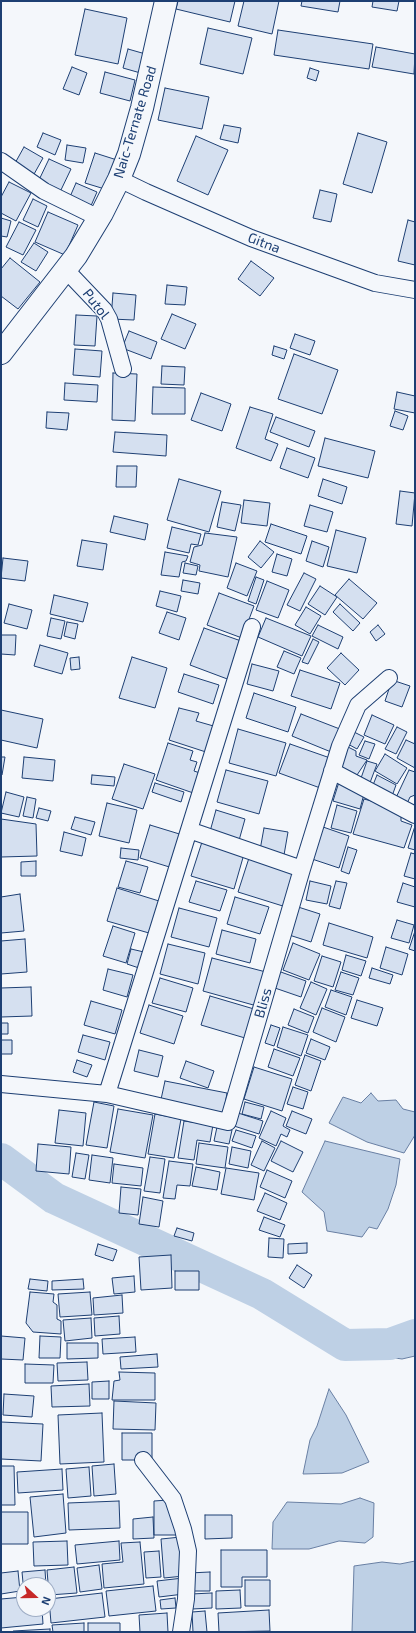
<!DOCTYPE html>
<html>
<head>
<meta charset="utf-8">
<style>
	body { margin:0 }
	#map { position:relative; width:416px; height:1633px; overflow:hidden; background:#f4f7fb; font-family:"Exo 2",sans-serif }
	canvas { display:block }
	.frame { position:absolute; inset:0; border:2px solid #1d3f73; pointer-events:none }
	.north { position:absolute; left:16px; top:1577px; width:40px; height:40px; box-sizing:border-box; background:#f4f7fb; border:1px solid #9eadc5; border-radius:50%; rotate:111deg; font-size:11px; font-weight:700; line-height:16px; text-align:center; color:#1d3f73 }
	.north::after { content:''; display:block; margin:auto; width:14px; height:18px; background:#c62828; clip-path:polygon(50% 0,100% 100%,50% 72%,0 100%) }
</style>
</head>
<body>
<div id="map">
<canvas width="416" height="1633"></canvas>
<div class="frame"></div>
<div class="north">N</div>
</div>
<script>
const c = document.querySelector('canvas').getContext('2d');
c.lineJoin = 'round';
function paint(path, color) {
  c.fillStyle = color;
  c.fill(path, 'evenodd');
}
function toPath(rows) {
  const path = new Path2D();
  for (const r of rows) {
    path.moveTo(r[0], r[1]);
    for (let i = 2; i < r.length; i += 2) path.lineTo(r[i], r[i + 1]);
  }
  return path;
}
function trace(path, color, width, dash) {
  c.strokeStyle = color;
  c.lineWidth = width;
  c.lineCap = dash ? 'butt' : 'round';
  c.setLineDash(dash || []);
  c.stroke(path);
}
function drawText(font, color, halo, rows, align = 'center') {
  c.font = font + ' "Exo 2",sans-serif';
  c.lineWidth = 3;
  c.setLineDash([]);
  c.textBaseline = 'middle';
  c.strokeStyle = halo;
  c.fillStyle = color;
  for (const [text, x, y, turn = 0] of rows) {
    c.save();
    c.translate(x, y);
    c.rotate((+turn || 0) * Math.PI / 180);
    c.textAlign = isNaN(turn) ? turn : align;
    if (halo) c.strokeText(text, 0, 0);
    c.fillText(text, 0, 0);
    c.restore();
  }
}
const water = toPath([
	[371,1093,378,1101,396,1100,403,1109,415,1112,415,1135,404,1153,367,1142,329,1123,343,1097,361,1103,371,1093],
	[325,1141,400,1159,396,1185,388,1209,377,1229,369,1227,362,1237,327,1231,324,1212,302,1192,325,1141],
	[415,1321,415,1356,402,1359,368,1354,345,1345,394,1334,415,1321],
	[329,1389,346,1415,369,1462,342,1473,303,1474,310,1440,317,1426,329,1389],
	[360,1498,374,1503,373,1537,365,1543,339,1541,309,1549,272,1549,273,1522,287,1502,341,1504,360,1498],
	[415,1561,415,1632,352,1632,354,1566,382,1562,400,1564,415,1561]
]);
paint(water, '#bed0e5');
trace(water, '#687fa3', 1);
trace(toPath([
	[1,1159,54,1198,262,1294,345,1345,390,1344,415,1335]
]), '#bed0e5', 32);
const building = toPath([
	[178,1,235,1,230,22,176,9,178,1],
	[244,1,279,1,272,34,238,26,244,1],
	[302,1,340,1,338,12,301,6,302,1],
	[373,1,399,1,397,11,372,7,373,1],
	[85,9,127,18,118,64,75,55,85,9],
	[208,28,252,38,243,74,200,64,208,28],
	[278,30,373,44,369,69,274,55,278,30],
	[376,47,415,54,414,74,372,67,376,47],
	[128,49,149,55,144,74,123,68,128,49],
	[72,67,87,73,79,95,63,89,72,67],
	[310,68,319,71,316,81,307,78,310,68],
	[105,72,135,80,130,101,100,93,105,72],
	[165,88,209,97,202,129,158,120,165,88],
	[224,125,241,128,238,143,220,139,224,125],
	[43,133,61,140,55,155,37,147,43,133],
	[358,133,387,142,372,193,343,184,358,133],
	[196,136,228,150,208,195,177,181,196,136],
	[67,145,86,148,83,163,65,160,67,145],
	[24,147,43,158,33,176,14,165,24,147],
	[95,153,117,160,108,190,85,183,95,153],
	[49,159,71,169,60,192,38,182,49,159],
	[9,182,31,193,16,221,1,213,1,197,9,182],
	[76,183,97,192,90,208,69,199,76,183],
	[320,190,337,194,331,222,313,218,320,190],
	[33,199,47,206,38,227,23,220,33,199],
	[48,212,78,225,65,255,35,242,48,212],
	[1,218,11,221,7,237,1,236,1,218],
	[408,220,415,222,415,265,398,261,408,220],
	[19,222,36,230,23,255,6,247,19,222],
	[34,243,48,252,36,271,21,262,34,243],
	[10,258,40,282,18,309,1,296,1,269,10,258],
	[251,261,274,278,260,296,238,279,251,261],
	[167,285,187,287,185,305,165,304,167,285],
	[113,293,136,295,134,320,111,319,113,293],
	[172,314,196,324,185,349,161,339,172,314],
	[76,315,97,316,95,346,74,345,76,315],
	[129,331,157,342,151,359,122,348,129,331],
	[295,334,315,341,310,355,290,348,295,334],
	[274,346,287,350,284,359,272,355,274,346],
	[75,349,102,351,100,377,73,375,75,349],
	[294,354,338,370,322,414,278,399,294,354],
	[162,366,185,367,184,385,161,384,162,366],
	[113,373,137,374,135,421,112,420,113,373],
	[65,383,98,385,97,402,64,400,65,383],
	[153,387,185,388,185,414,152,414,153,387],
	[397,392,415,396,415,413,394,409,397,392],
	[201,393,231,404,222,431,191,420,201,393],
	[250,407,273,414,265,439,278,444,271,461,236,448,250,407],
	[395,411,408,416,403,430,390,426,395,411],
	[47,412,69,413,67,430,46,428,47,412],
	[276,417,315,431,309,447,270,432,276,417],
	[115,432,167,435,166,456,113,452,115,432],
	[325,438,375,451,368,478,318,466,325,438],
	[287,448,315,458,308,478,280,468,287,448],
	[117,466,137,466,136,487,116,487,117,466],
	[179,479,221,491,209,532,167,520,179,479],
	[323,479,347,487,342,504,318,496,323,479],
	[400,491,415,493,412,526,396,524,400,491],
	[244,500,270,503,267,526,241,523,244,500],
	[222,502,241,505,235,531,217,527,222,502],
	[310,505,333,512,327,532,304,526,310,505],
	[114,516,148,524,145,540,110,532,114,516],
	[271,524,307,536,301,554,265,542,271,524],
	[172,527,201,534,198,545,191,544,189,553,167,548,172,527],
	[336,530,366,538,357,573,327,566,336,530],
	[205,533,237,537,228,577,199,571,200,565,190,562,194,547,202,545,205,533],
	[82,540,107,544,103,570,77,566,82,540],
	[260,541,274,552,261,568,248,557,260,541],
	[312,541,329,547,323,567,306,561,312,541],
	[165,552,188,556,186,561,182,562,179,577,161,575,165,552],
	[277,554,292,559,287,576,272,572,277,554],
	[3,558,28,561,25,581,1,578,3,558],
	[185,563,198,566,196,575,183,573,185,563],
	[236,563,257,571,247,596,227,588,236,563],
	[304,573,316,579,300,611,287,605,304,573],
	[256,577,264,580,256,604,248,601,256,577],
	[349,579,377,603,363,619,335,595,349,579],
	[183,580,200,583,198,594,181,591,183,580],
	[267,581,289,590,278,618,256,610,267,581],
	[320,586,337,597,325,615,308,604,320,586],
	[160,591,181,596,177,612,156,606,160,591],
	[219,593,254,606,242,638,207,625,219,593],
	[54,595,88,603,83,622,50,614,54,595],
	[9,604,32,610,27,629,4,623,9,604],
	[340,604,360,623,353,631,333,612,340,604],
	[306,607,321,616,310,634,295,625,306,607],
	[167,612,186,618,179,640,159,633,167,612],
	[51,618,65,621,61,639,47,636,51,618],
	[266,618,311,636,302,656,258,637,266,618],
	[67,622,78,624,75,639,64,636,67,622],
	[318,625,343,637,338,649,312,636,318,625],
	[378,625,385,634,376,641,370,632,378,625],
	[204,628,244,642,230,680,190,665,204,628],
	[1,635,16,635,15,655,1,654,1,635],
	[313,639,319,642,308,664,302,662,313,639],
	[40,645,68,653,62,674,34,666,40,645],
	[284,651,301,658,294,674,277,667,284,651],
	[341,653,359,670,345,685,327,668,341,653],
	[79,657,80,669,71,670,70,658,79,657],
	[132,657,167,668,155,708,119,698,132,657],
	[252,664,279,671,273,691,247,684,252,664],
	[300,670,340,683,331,709,291,696,300,670],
	[184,674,219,685,213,704,178,692,184,674],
	[392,680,410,686,402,707,385,701,392,680],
	[254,693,296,707,288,732,246,718,254,693],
	[179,708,199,713,196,721,217,727,209,753,169,740,179,708],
	[1,710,43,719,37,748,1,740,1,710],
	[301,714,345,731,336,754,292,736,301,714],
	[372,715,394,725,385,744,364,735,372,715],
	[397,727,407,732,396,754,385,749,397,727],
	[238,729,286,743,276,776,229,763,238,729],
	[352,731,364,737,357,749,346,743,352,731],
	[406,740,415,744,415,768,397,758,406,740],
	[365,741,375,744,369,759,359,755,365,741],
	[168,743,193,751,190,760,197,762,194,771,206,775,199,795,156,780,168,743],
	[290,744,333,759,323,789,279,773,290,744],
	[346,746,356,751,356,756,367,760,357,775,337,767,346,746],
	[385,754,407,768,397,784,375,771,385,754],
	[1,757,5,757,2,775,1,774,1,757],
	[24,757,55,760,53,781,22,778,24,757],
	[367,761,377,764,368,788,360,781,367,761],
	[124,764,155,774,143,809,112,799,124,764],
	[226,770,268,781,259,814,217,802,226,770],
	[409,770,415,772,415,795,410,797,405,808,394,802,409,770],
	[92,775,115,777,114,786,91,784,92,775],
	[377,775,396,785,391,799,371,790,377,775],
	[339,782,365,790,360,809,333,801,339,782],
	[155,783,184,792,181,802,152,792,155,783],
	[6,792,24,797,19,817,1,813,6,792],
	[27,797,36,799,33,818,23,816,27,797],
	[364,799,401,809,401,821,412,825,404,848,353,834,364,799],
	[107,803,137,810,129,843,99,836,107,803],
	[337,805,357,811,351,833,331,828,337,805],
	[39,808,51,811,48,821,36,818,39,808],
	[216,810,245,819,238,844,209,835,216,810],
	[75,817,95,822,91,835,71,829,75,817],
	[1,819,36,824,37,856,1,857,1,819],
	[150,825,186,836,176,869,140,858,150,825],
	[415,826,415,850,408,848,415,826],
	[323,827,349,836,339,868,312,859,323,827],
	[264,828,288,832,284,855,260,850,264,828],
	[64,832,86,838,82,856,60,851,64,832],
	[202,842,244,854,234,889,191,876,202,842],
	[348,847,357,850,349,874,341,871,348,847],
	[121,848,139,850,138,860,120,858,121,848],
	[411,853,415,854,415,879,404,876,411,853],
	[249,858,297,872,286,907,238,892,249,858],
	[36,861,36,876,21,876,21,862,36,861],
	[126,861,148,867,140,893,118,887,126,861],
	[196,881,227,890,220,911,189,902,196,881],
	[310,881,331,886,327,904,306,900,310,881],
	[336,881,347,883,340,909,329,906,336,881],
	[403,883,415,887,415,907,397,902,403,883],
	[117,888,159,901,149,933,107,921,117,888],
	[20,894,24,931,1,933,1,897,20,894],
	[235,897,269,907,260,934,227,924,235,897],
	[295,906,320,914,311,942,286,934,295,906],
	[179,908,217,918,209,947,171,937,179,908],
	[397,920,414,925,409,943,391,938,397,920],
	[329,923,373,937,367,958,323,945,329,923],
	[113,926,135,933,126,963,103,956,113,926],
	[222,930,256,939,250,963,216,954,222,930],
	[415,931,415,951,409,949,415,931],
	[25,939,27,972,1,974,1,941,25,939],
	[293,943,320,954,309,980,283,970,293,943],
	[168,944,205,953,198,984,160,974,168,944],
	[386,947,408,954,402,975,380,968,386,947],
	[131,949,144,952,139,968,127,964,131,949],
	[346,955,366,961,361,976,342,970,346,955],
	[322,956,341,962,333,987,314,981,322,956],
	[212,958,266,972,257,1006,203,991,212,958],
	[372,968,393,975,390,984,369,978,372,968],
	[108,969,133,975,127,997,103,990,108,969],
	[278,971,306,981,301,997,272,987,278,971],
	[341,972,359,978,353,995,335,990,341,972],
	[160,978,193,988,186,1012,152,1003,160,978],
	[311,982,327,989,316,1015,300,1008,311,982],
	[31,987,32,1016,1,1017,1,988,31,987],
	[331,990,352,997,346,1015,325,1007,331,990],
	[210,996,254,1009,245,1038,201,1025,210,996],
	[357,1000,383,1008,377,1026,351,1018,357,1000],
	[91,1001,122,1010,115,1034,84,1025,91,1001],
	[149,1005,183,1016,174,1044,140,1033,149,1005],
	[322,1008,345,1017,336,1042,313,1032,322,1008],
	[294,1009,314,1017,308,1033,288,1025,294,1009],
	[1,1023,8,1023,8,1034,1,1034,1,1023],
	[271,1025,280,1028,274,1046,265,1043,271,1025],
	[283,1027,308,1035,301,1056,277,1047,283,1027],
	[83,1035,110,1042,105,1060,78,1052,83,1035],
	[311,1039,330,1047,325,1060,306,1053,311,1039],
	[1,1040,12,1040,12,1054,1,1054,1,1040],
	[274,1049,300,1058,293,1076,268,1067,274,1049],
	[139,1050,163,1056,158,1077,134,1071,139,1050],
	[305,1055,321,1061,311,1091,295,1085,305,1055],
	[77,1060,92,1065,87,1077,73,1072,77,1060],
	[186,1061,214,1071,208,1088,180,1078,186,1061],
	[254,1067,292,1079,282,1111,244,1099,254,1067],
	[165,1081,227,1093,223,1116,160,1104,165,1081],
	[293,1087,308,1092,303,1109,287,1104,293,1087],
	[94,1102,114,1106,107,1148,86,1145,94,1102],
	[245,1102,264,1107,261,1119,242,1114,245,1102],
	[118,1109,153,1115,145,1158,110,1152,118,1109],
	[59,1110,86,1113,83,1146,55,1143,59,1110],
	[271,1111,286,1118,283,1126,290,1130,287,1137,281,1134,276,1146,259,1138,271,1111],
	[292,1111,312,1119,306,1134,286,1126,292,1111],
	[238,1113,263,1121,259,1134,234,1126,238,1113],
	[155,1114,181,1119,174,1158,148,1154,155,1114],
	[184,1121,213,1125,210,1142,197,1140,194,1160,178,1158,184,1121],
	[217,1127,232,1130,229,1144,214,1141,217,1127],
	[236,1130,256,1136,252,1148,232,1141,236,1130],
	[262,1141,275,1148,264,1171,251,1165,262,1141],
	[281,1141,303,1152,293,1172,271,1161,281,1141],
	[199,1143,228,1147,225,1168,196,1164,199,1143],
	[38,1144,71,1147,69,1174,36,1171,38,1144],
	[232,1147,251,1151,248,1168,229,1164,232,1147],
	[76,1153,89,1155,85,1179,72,1177,76,1153],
	[92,1155,113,1158,110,1183,89,1180,92,1155],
	[150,1157,165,1159,160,1193,144,1191,150,1157],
	[169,1161,193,1164,190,1186,177,1185,175,1199,163,1198,169,1161],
	[114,1164,143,1168,141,1186,112,1183,114,1164],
	[196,1167,220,1172,217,1190,192,1186,196,1167],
	[226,1168,259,1173,254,1200,221,1194,226,1168],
	[267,1170,292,1181,285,1198,260,1187,267,1170],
	[121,1187,141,1189,138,1215,119,1213,121,1187],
	[265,1193,287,1203,280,1220,257,1211,265,1193],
	[143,1197,163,1201,159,1227,139,1224,143,1197],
	[264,1217,285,1225,280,1237,259,1230,264,1217],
	[177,1228,194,1233,192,1241,174,1236,177,1228],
	[269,1238,284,1239,283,1258,268,1257,269,1238],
	[307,1243,307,1253,288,1254,288,1244,307,1243],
	[98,1244,117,1250,113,1261,95,1255,98,1244],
	[171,1255,172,1288,141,1290,139,1257,171,1255],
	[297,1265,312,1275,304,1288,289,1278,297,1265],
	[175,1271,199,1271,199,1290,175,1290,175,1271],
	[134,1276,135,1292,114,1294,112,1278,134,1276],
	[30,1279,48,1281,47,1291,28,1289,30,1279],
	[83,1279,84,1289,52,1290,52,1281,83,1279],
	[30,1292,54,1294,53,1302,57,1305,57,1319,61,1321,61,1334,33,1332,26,1323,30,1292],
	[90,1292,92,1315,60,1317,58,1294,90,1292],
	[122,1295,123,1313,94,1315,93,1298,122,1295],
	[119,1316,120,1334,95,1336,94,1318,119,1316],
	[91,1318,92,1338,65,1341,63,1320,91,1318],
	[1,1336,25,1338,23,1360,1,1359,1,1336],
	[40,1336,61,1337,60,1358,39,1358,40,1336],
	[135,1337,136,1352,103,1354,102,1339,135,1337],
	[67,1343,98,1343,98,1358,67,1359,67,1343],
	[157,1354,158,1367,121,1369,120,1357,157,1354],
	[87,1362,88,1380,58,1381,57,1363,87,1362],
	[25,1364,54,1365,53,1383,25,1383,25,1364],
	[119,1372,155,1373,155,1400,112,1400,114,1381,120,1380,119,1372],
	[109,1381,109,1399,92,1399,92,1382,109,1381],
	[89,1384,90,1406,52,1407,51,1386,89,1384],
	[4,1394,34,1396,32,1417,3,1415,4,1394],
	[114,1401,156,1403,155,1430,113,1429,114,1401],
	[102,1413,104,1462,60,1464,58,1415,102,1413],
	[1,1422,43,1424,41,1461,1,1459,1,1422],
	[122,1433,152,1433,152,1460,122,1460,122,1433],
	[114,1464,116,1494,94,1496,92,1466,114,1464],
	[1,1466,14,1466,15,1505,1,1505,1,1466],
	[89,1467,91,1496,68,1498,66,1469,89,1467],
	[62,1469,63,1490,18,1493,17,1472,62,1469],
	[63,1494,66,1533,34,1537,30,1497,63,1494],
	[168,1500,181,1535,154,1535,154,1501,168,1500],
	[119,1501,120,1528,69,1530,68,1503,119,1501],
	[1,1512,28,1512,28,1544,1,1544,1,1512],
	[205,1515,232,1515,232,1538,205,1539,205,1515],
	[153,1517,154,1538,133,1539,133,1519,153,1517],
	[181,1537,184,1576,164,1578,161,1539,181,1537],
	[67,1541,68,1565,34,1566,33,1542,67,1541],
	[119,1541,120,1560,77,1564,75,1545,119,1541],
	[140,1542,144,1584,104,1588,102,1564,123,1562,121,1543,140,1542],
	[221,1550,267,1550,267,1577,242,1577,242,1587,221,1587,221,1550],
	[159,1551,161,1577,146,1578,144,1552,159,1551],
	[99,1565,102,1589,80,1592,77,1568,99,1565],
	[74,1567,77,1593,49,1595,47,1570,74,1567],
	[45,1570,46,1585,24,1585,24,1593,22,1572,45,1570],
	[18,1571,20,1591,1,1594,1,1573,18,1571],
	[210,1572,210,1591,190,1591,189,1573,210,1572],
	[183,1578,184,1594,159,1597,157,1581,183,1578],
	[245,1580,270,1580,270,1606,245,1606,245,1580],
	[153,1586,156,1611,109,1616,106,1591,153,1586],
	[240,1590,241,1608,216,1609,216,1591,240,1590],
	[102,1593,105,1617,51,1623,49,1599,102,1593],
	[212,1593,212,1608,192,1609,191,1594,212,1593],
	[24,1597,24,1609,42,1609,43,1624,1,1628,1,1599,24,1597],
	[175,1598,176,1608,161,1609,160,1600,175,1598],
	[269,1610,270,1631,219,1632,218,1613,269,1610],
	[205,1611,207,1632,193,1632,192,1612,205,1611],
	[167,1613,168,1632,140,1632,139,1615,167,1613],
	[84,1623,84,1632,53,1632,52,1625,84,1623],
	[88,1623,120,1623,120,1632,88,1632,88,1623],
	[50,1629,50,1632,13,1632,13,1631,50,1629]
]);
paint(building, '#d5e0f0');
trace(building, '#1d3f73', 1);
const street = toPath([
	[1,161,44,191,99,218],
	[119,179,146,192,251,238,375,283,415,290],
	[65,269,104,310,109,319,123,369],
	[332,771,415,815],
	[189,830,302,869],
	[1,1084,107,1094,228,1122,302,869,340,746,358,705,389,678],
	[107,1094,252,627],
	[143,1460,173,1499,183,1529,188,1551,186,1599,181,1632]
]);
const secondary = toPath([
	[1,353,76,256,102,213,119,179,129,154,142,108,166,1]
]);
trace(street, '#1d3f73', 18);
trace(secondary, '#1d3f73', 24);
trace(street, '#f4f7fb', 16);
trace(secondary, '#f4f7fb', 22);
drawText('14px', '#1d3f73', '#f4f7fb', [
	["Naic-Ternate Road",135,122,-73],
	["Gitna",264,243,21],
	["Putol",96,304,52],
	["Bliss",263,1003,-74]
]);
</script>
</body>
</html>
